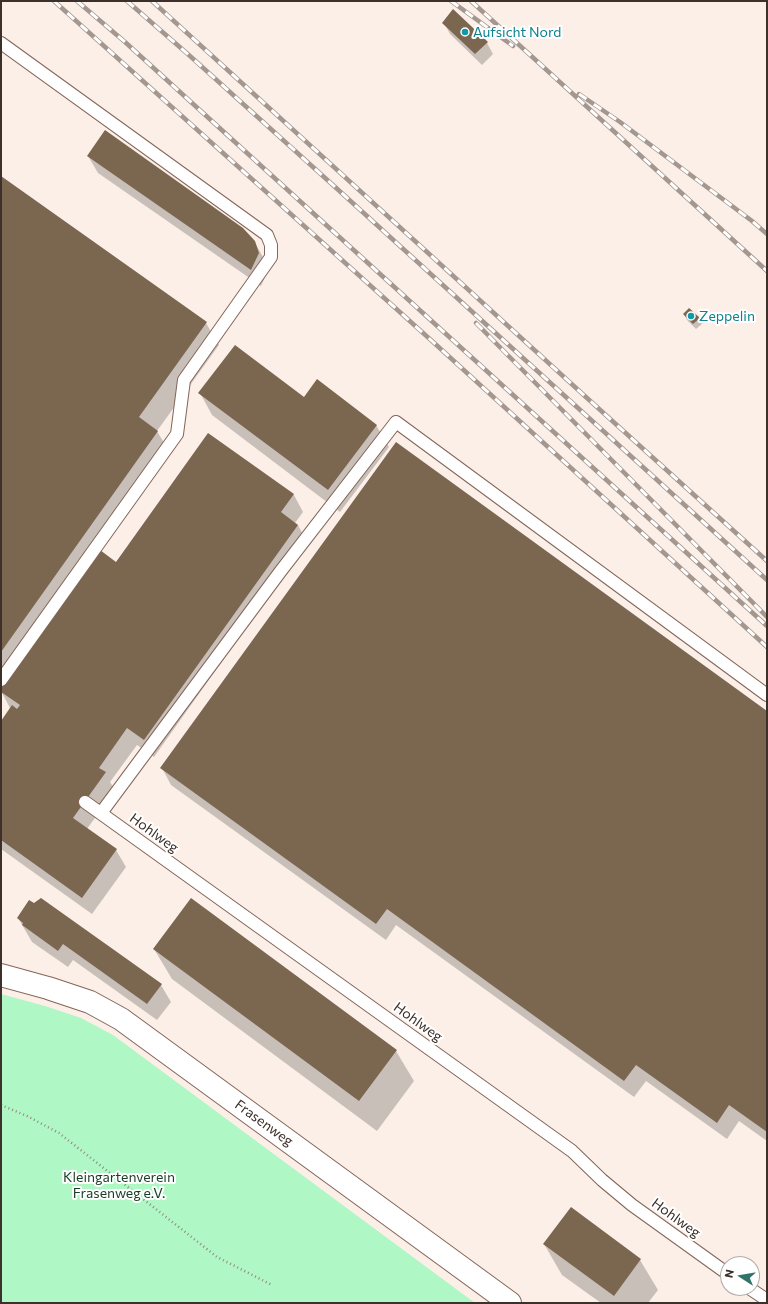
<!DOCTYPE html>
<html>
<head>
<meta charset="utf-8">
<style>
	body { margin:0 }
	#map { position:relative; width:768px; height:1304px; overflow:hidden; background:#fcefe8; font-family:Commissioner,sans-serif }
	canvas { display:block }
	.frame { position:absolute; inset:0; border:2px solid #3d302a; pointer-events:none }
	.north { position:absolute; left:720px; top:1256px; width:40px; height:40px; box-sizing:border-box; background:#fff; border:1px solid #b1acaa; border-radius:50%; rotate:282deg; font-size:11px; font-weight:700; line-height:16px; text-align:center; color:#3d302a }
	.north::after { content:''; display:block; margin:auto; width:14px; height:18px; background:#327568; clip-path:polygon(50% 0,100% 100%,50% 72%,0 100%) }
</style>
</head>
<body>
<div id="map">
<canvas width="768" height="1304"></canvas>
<div class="frame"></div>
<div class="north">N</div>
</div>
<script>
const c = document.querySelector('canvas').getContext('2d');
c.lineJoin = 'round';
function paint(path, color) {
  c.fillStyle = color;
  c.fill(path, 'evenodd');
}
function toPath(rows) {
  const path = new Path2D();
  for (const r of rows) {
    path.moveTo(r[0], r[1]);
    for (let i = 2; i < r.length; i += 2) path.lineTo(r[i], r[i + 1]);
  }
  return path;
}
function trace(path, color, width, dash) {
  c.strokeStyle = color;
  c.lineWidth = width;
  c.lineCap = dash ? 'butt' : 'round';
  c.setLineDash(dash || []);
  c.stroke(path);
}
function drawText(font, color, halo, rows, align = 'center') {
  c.font = font + ' Commissioner,sans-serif';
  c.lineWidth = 4;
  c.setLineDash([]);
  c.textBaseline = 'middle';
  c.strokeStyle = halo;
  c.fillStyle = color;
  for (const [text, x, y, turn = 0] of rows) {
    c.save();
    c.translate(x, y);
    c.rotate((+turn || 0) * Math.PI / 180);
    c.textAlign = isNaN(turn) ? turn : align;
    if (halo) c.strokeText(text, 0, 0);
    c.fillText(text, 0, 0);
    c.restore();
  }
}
paint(toPath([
	[1,994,45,1006,81,1018,113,1035,475,1303,1,1303]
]), '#aff7c4');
paint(toPath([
	[444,23,487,43,493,54,482,65,450,34],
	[88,156,254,241,264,259,268,271,261,286,98,173],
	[1,177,206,323,219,345,157,431,170,453,100,552,116,563,208,434,294,495,303,512,295,523,298,525,307,542,154,757,137,745,110,782,115,790,87,829,116,850,126,867,92,914,1,849,1,723,10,708,1,691],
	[684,314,699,319,702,324,696,329,687,320],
	[200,393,304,398,376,425,389,447,340,512,212,415],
	[767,712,767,1141,739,1121,727,1139,646,1081,634,1097,396,925,386,940,171,785,162,768],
	[18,918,161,985,171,1002,157,1020,73,960,68,967,32,942],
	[154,949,396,1051,414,1081,377,1131,172,979],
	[571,1209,640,1260,658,1290,648,1303,601,1303,562,1275,544,1244]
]), '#0003');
paint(toPath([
	[453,9,488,42,475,54,442,23],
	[105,130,243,228,255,241,259,253,251,270,87,156],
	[1,176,207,322,139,417,158,431,1,652],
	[689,308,700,318,693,324,683,314],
	[235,345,304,397,317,379,377,425,328,490,198,393],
	[208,433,294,494,281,512,298,525,144,740,127,728,99,768,106,772,73,818,117,849,82,898,1,840,1,721,12,705,17,709,20,705,1,692,1,688,100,550,116,562],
	[396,442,767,711,767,1132,729,1105,717,1123,636,1065,624,1081,387,909,376,924,160,768],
	[41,898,162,984,147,1004,63,944,58,951,22,925,23,923,17,918,29,900,34,903],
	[191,898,397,1050,359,1101,153,949],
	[571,1207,641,1259,614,1296,543,1244]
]), '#7b6650');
const service = toPath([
	[1,43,267,235,271,245,271,257,184,380,177,434,1,680],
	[85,802,572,1151,602,1180,632,1205,728,1274],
	[101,813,280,572,396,422,767,695],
	[749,1288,767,1300]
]);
const minor = toPath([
	[1,975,48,988,90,1002,121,1019,510,1303]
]);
trace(service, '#836658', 14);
trace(minor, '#836658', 24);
trace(toPath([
	[1,1105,27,1116,59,1133,217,1257,272,1285]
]), '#958882', 2.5, [1, 3]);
trace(service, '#fff', 12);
trace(minor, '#fff', 22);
const rail = toPath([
	[54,1,432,341,767,647],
	[77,1,125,42,767,626],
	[127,1,190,56,334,186,767,580],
	[152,1,587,398,767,561],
	[451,1,513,46],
	[471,1,767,271],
	[579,94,620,122,752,221,767,234],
	[476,323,767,617]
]);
trace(rail, '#a49790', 4.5);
trace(rail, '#fff', 3, [9]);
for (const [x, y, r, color] of [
	[465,32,4,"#0f9aa8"],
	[691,316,4,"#0f9aa8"]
]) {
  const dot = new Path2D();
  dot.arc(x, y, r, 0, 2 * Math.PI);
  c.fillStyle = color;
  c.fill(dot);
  trace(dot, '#fff', 1.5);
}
drawText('14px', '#0d838f', '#fff', [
	["Aufsicht Nord",473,32],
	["Zeppelin",699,316]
], 'left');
drawText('14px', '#3d302a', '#fff', [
	["Hohlweg",154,833,36],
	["Hohlweg",418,1022,36],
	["Frasenweg",264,1123,36],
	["Hohlweg",676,1218,36]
]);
drawText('14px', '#193e26', '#fff', [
	["Kleingartenverein",119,1177],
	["Frasenweg e.V.",119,1193]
]);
</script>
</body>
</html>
